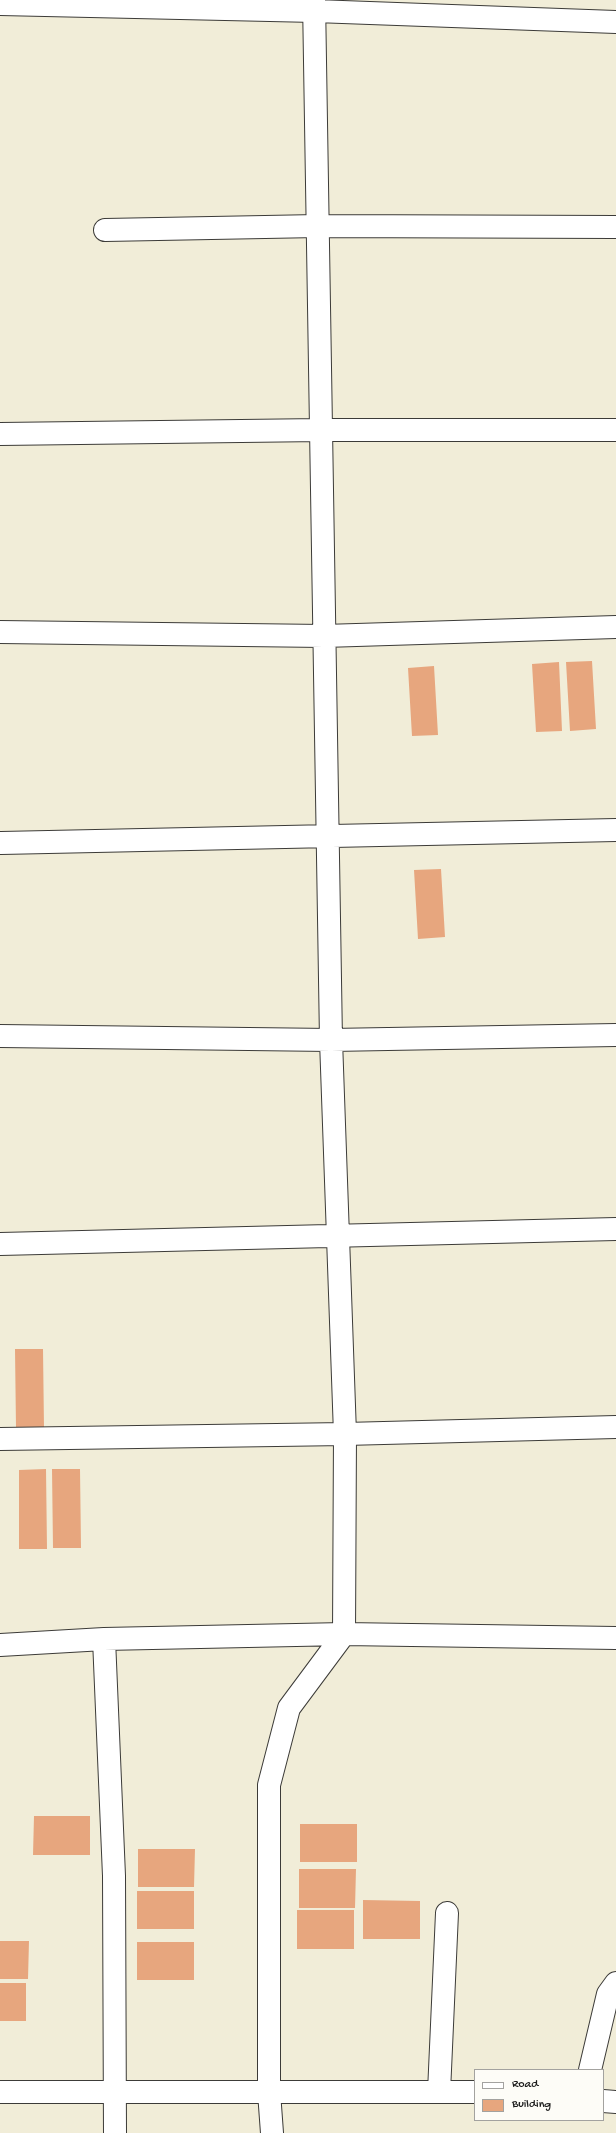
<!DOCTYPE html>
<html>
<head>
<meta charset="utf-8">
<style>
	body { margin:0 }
	#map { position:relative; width:616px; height:2133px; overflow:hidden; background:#f1edd8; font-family:"Gochi Hand",sans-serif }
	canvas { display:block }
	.legend { position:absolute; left:474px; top:2069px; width:130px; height:52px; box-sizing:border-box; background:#fdfcf7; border:1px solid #a3a29f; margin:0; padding:5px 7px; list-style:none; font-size:12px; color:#1c1c1c }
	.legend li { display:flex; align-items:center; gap:8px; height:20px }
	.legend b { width:20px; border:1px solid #a3a29f }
</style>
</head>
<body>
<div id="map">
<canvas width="616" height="2133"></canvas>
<ul class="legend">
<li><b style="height:5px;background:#fff"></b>Road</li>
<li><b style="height:11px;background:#e7a67e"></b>Building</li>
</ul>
</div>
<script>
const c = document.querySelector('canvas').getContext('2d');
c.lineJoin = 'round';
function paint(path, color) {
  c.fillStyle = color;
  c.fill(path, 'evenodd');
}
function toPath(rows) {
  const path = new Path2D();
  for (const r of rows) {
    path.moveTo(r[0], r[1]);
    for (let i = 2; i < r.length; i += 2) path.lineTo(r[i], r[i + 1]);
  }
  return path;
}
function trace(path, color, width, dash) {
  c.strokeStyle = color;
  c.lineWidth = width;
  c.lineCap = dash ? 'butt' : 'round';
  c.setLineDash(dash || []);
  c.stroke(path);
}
paint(toPath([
	[592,661,596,729,570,731,566,662],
	[559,662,562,731,536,732,532,664],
	[434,666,438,735,412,736,408,668],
	[441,869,445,937,418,939,414,870],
	[15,1349,43,1349,44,1428,16,1428],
	[46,1469,47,1549,19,1549,19,1470],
	[52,1469,80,1469,81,1548,53,1548],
	[34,1816,90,1816,90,1855,33,1855],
	[300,1824,357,1824,357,1862,300,1862],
	[138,1849,195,1849,194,1887,138,1887],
	[299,1869,356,1869,355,1908,299,1908],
	[137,1891,194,1891,194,1929,137,1929],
	[363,1900,420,1901,420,1939,363,1939],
	[297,1910,354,1910,354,1949,297,1949],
	[0,1941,29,1941,28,1979,0,1979],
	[137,1942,194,1942,194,1980,137,1980],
	[0,1983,26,1983,26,2021,0,2021]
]), '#e7a67e');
const street = toPath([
	[0,4,315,11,616,22],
	[105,230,318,226,616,227],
	[0,434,321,430,616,430],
	[0,632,324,636,616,627],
	[1,843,616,830],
	[0,1036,331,1040,616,1035],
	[0,1244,616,1229],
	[0,1439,345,1434,616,1427],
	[0,1645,104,1639],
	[590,2070,608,1994,616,1983],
	[0,2092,475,2092],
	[439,2092,447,1913],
	[603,2101,616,2102],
	[115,2133,114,1876,104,1639,344,1634,616,1638],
	[272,2133,269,2092,269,1785,289,1708,344,1634,345,1434,331,1040,314,0]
]);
trace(street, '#3c3b38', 24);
trace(street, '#fff', 22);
</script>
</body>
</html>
